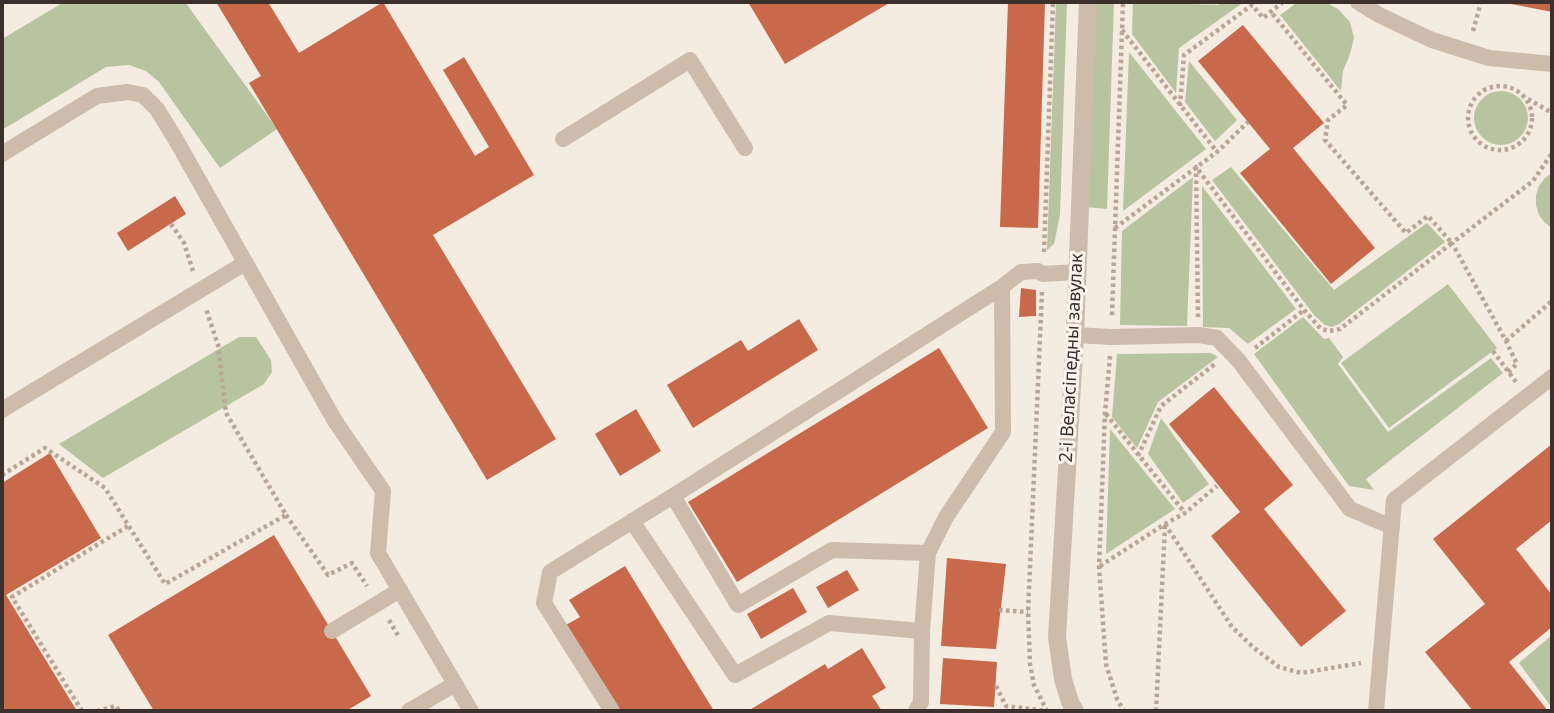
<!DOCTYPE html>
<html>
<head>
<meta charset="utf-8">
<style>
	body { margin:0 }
	#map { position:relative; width:1554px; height:713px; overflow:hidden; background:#f4ebe1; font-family:"Noto Sans",sans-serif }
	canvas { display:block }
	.frame { position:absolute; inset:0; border:4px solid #3b302b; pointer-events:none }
</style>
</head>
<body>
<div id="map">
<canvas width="1554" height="713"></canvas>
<div class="frame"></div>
</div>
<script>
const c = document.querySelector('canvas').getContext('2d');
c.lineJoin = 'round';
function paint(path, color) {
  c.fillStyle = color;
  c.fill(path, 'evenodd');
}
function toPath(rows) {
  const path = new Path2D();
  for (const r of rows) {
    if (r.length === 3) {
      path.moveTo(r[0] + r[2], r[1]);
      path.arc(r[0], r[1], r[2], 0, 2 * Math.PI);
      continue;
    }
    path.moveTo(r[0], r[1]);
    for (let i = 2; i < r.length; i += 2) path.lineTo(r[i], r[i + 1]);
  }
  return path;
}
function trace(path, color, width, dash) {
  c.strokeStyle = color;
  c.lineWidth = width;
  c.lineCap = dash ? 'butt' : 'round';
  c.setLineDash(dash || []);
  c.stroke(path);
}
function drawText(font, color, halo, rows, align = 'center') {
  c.font = font + ' "Noto Sans",sans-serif';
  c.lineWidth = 6;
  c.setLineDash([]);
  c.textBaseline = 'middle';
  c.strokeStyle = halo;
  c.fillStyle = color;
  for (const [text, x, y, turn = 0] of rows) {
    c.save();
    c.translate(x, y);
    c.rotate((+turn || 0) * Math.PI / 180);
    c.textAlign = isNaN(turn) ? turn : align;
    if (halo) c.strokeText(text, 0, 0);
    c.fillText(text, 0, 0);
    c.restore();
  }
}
paint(toPath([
	[64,2,185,2,277,129,220,168,159,82,146,71,129,65,106,67,2,130,2,39],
	[1056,2,1067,2,1060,215,1054,244,1047,250],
	[1095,2,1114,2,1107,209,1086,207],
	[1133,2,1219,5,1220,2,1244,2,1179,48,1176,93,1132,34],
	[1298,2,1325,2,1338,9,1350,22,1354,38,1350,54,1343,71,1341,91,1280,15],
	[1129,52,1206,149,1123,211],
	[1189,61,1237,120,1215,141,1185,102],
	[1501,118,27],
	[1231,167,1334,290,1427,223,1445,242,1339,324,1332,327,1325,325,1314,315,1212,180],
	[1552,173,1552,228,1545,223,1539,215,1536,205,1536,195,1539,186,1545,178],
	[1193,177,1187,326,1120,325,1122,231],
	[1202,186,1296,309,1248,344,1229,328,1203,327],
	[1448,284,1497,348,1389,428,1341,363],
	[1303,317,1324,339,1329,338,1343,357,1338,364,1388,432,1491,358,1503,373,1366,479,1374,490,1349,486,1254,354],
	[239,337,256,337,271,360,272,372,264,384,103,478,59,444],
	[1211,353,1218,357,1158,402,1137,448,1112,417,1117,354],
	[1161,418,1209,484,1183,503,1148,454],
	[1110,429,1175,509,1106,554],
	[1552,635,1552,708,1519,663]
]), '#b8c4a0');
paint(toPath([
	[216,2,268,2,299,53,383,2,475,156,489,147,443,70,464,57,534,175,433,235,556,439,487,480,249,83,261,76],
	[748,2,891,2,785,64],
	[1008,2,1045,2,1038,228,1000,227],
	[1506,2,1552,2,1552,12,1506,3],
	[1243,25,1324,123,1293,148,1375,248,1331,284,1240,173,1270,149,1198,61],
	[175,196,186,214,128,251,117,233],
	[1021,288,1036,290,1036,316,1019,317],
	[799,319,818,350,693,428,667,385,741,340,748,351],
	[939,348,988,428,737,582,688,502],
	[1214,387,1293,485,1264,509,1346,611,1301,647,1211,536,1240,512,1169,424],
	[636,409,661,451,620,476,595,434],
	[1552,444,1552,520,1516,549,1552,595,1552,627,1509,662,1548,711,1473,711,1425,652,1485,604,1433,539],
	[50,453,101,538,6,595,77,711,2,711,2,483],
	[274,535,371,696,346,711,154,711,108,635],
	[947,558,1006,564,996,649,941,646],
	[625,566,714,711,619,711,566,625,580,617,569,600],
	[847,570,859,590,828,608,816,587],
	[793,588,807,612,761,639,747,614],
	[862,648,886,688,872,696,882,711,748,711,825,664,828,669],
	[943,658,997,662,994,707,940,704]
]), '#c8694b');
trace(toPath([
	[1122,30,1217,152],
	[1473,31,1481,2],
	[1500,118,32],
	[1528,99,1552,113],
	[1180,106,1184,55,1252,5,1263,18,1283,2],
	[171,224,184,243,193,271],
	[1115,228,1217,152,1248,122],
	[1044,252,1053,2],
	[1042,292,1028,612,1030,664,1034,685,1047,711],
	[1112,315,1123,2],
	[1198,317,1196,167,1304,310,1321,329,1330,331,1340,329,1452,243,1428,216,1406,233,1325,140,1328,120,1347,105,1271,12],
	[1506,341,1552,301],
	[1255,348,1304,310],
	[1493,351,1516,382],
	[1110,356,1105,413,1099,567,1106,664,1117,699,1124,711],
	[1508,372,1517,364,1506,341,1452,243,1533,181,1552,153],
	[1106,414,1185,513],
	[1138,456,1161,406,1215,364],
	[2,475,45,448,105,488,165,584,286,515,226,413,218,345,206,309],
	[286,515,328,575,352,563,367,586],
	[1165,524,1232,627,1254,648,1279,667,1301,673,1361,663],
	[1100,566,1165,524,1185,513,1217,486],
	[999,610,1028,612],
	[389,620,399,637],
	[996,686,1006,706,1046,711],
	[82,711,12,597,128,526],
	[97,711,116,706,119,711],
	[1156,711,1165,525]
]), '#b9a596', 4.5, [3.5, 3.5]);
trace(toPath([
	[1358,2,1379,15,1432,40,1489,58,1552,64],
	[563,139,690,60,745,148],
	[2,154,97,96,128,92,143,95,157,109,176,140,335,421,383,491,378,553,471,711],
	[1075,335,1111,337,1199,335,1217,338,1239,361,1350,509,1392,527],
	[2,410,245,263],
	[673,496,738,605,832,550,928,553],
	[632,521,735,675,829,623,922,631],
	[332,631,400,590],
	[409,711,455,684],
	[612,711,544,603,550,572,673,496,1002,287,1021,272,1038,271,1043,274,1076,272],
	[916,711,921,702,922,631,928,553,946,517,1003,432,1002,287],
	[1376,711,1394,500,1552,377]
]), '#cdbbac', 16);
trace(toPath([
	[1075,711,1070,702,1063,679,1057,637,1075,335,1088,2]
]), '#cdbbac', 18);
drawText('18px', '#3b302b', '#fbf5ee', [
	["2-і Веласіпедны завулак",1072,358,-87]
]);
</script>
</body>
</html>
